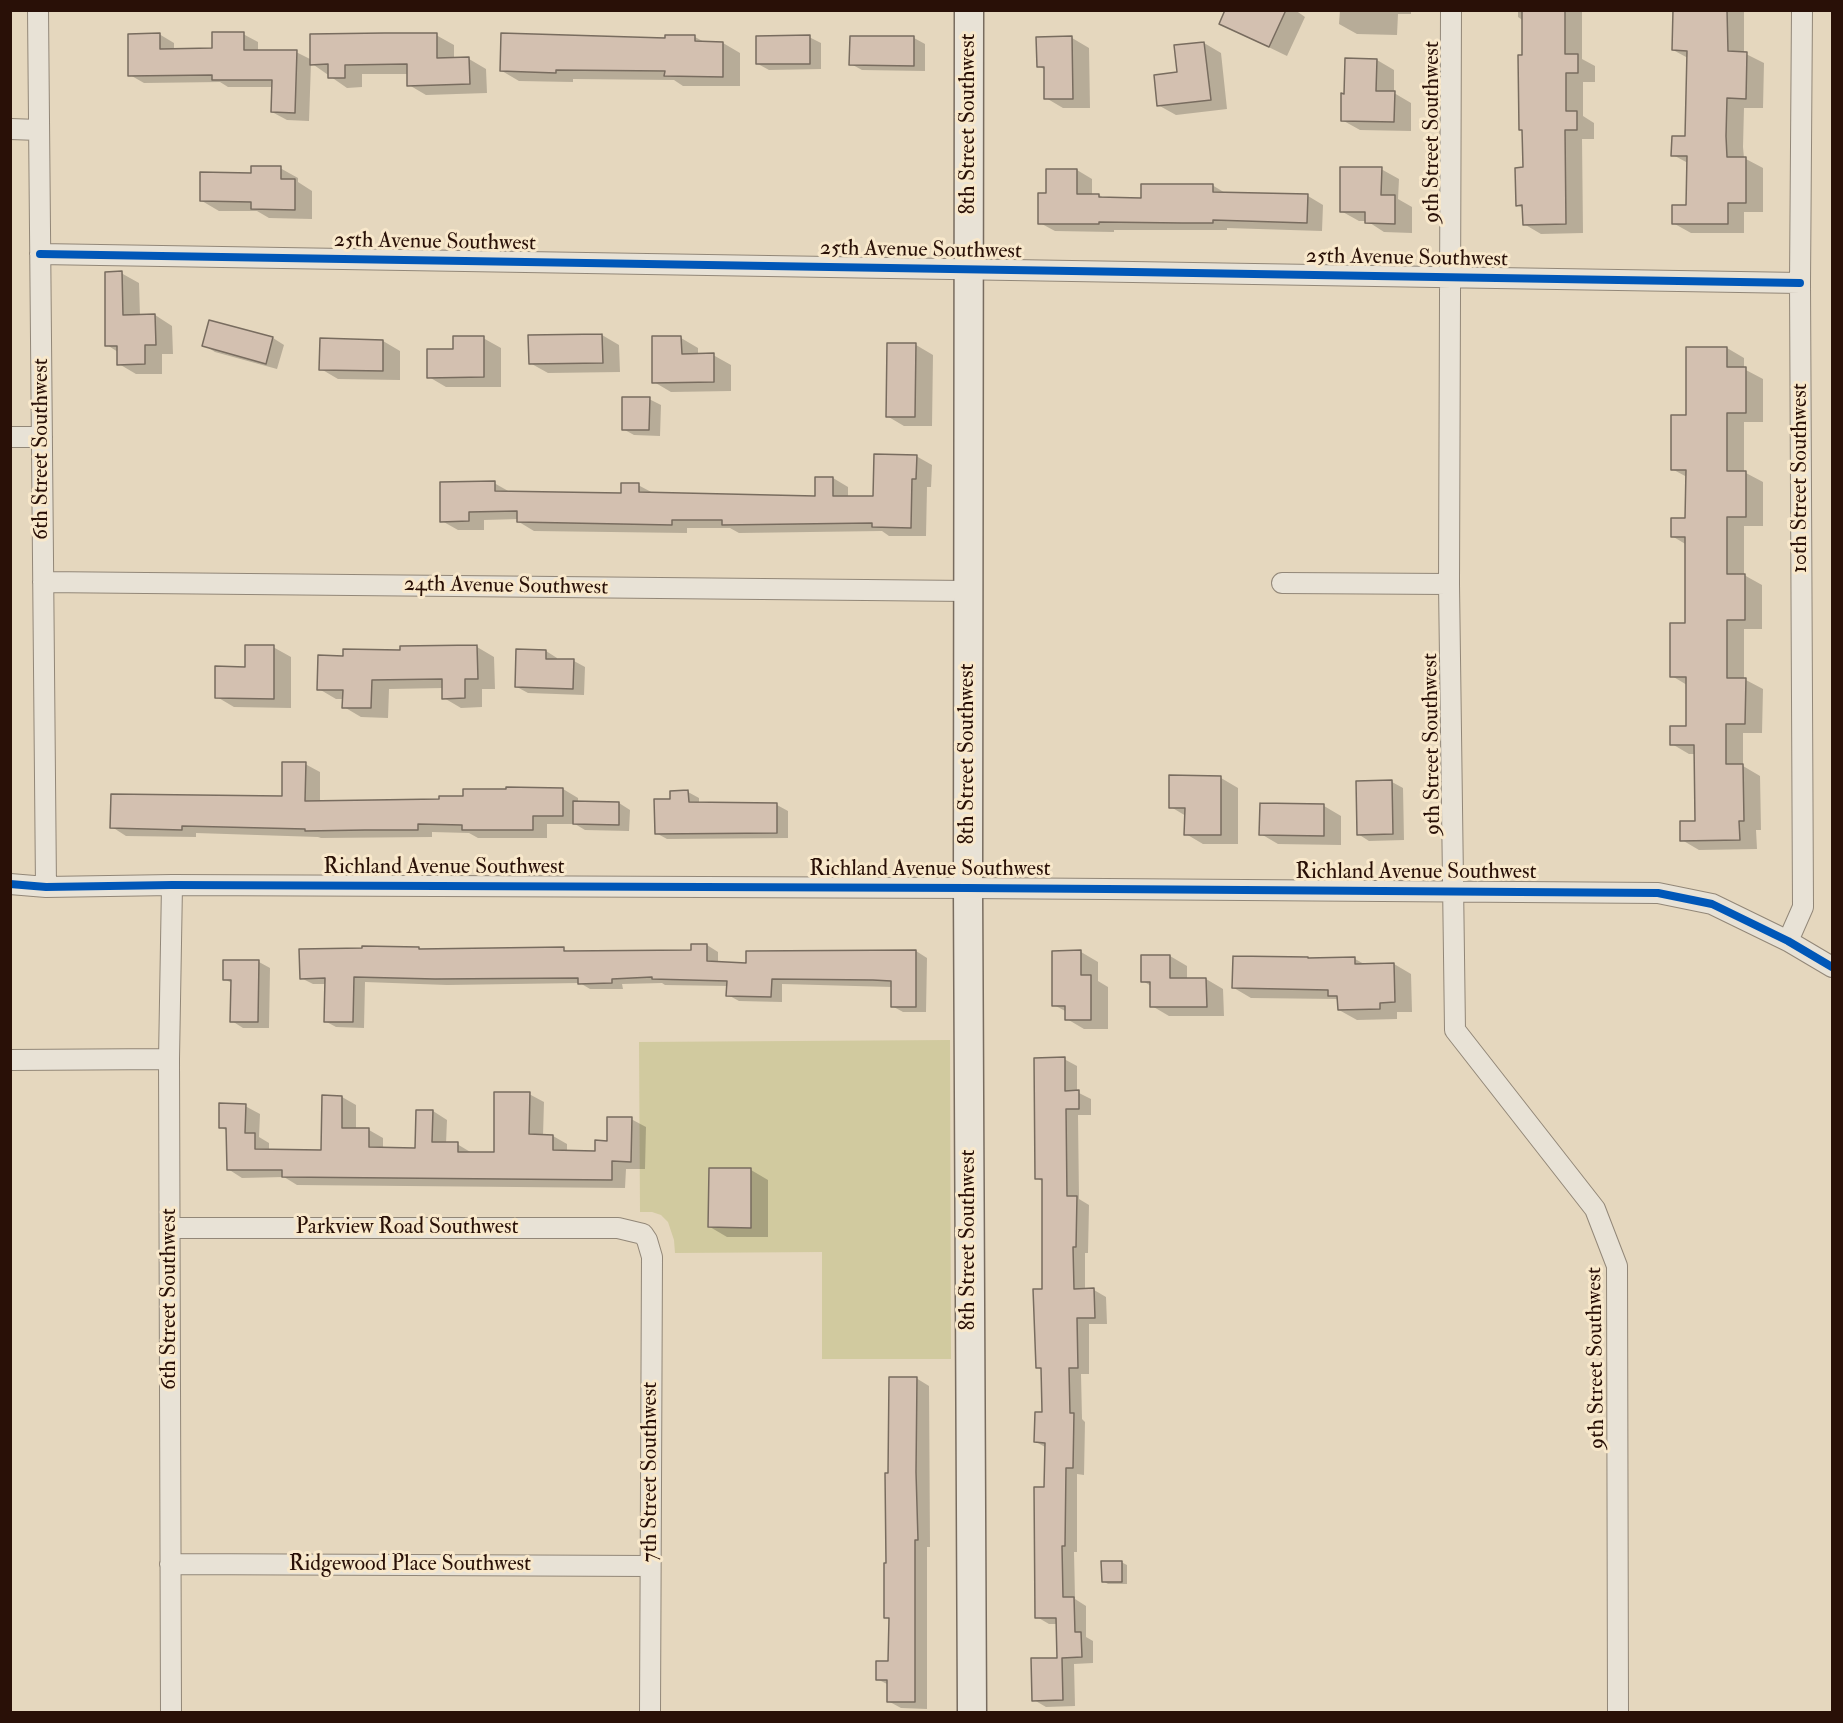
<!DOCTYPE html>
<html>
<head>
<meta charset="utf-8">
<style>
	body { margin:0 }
	#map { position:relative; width:1843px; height:1723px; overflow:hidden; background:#e5d7be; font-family:"IM FELL Double Pica",serif }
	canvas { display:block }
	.frame { position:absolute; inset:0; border:12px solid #291007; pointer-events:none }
</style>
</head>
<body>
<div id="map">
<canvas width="1843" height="1723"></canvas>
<div class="frame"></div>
</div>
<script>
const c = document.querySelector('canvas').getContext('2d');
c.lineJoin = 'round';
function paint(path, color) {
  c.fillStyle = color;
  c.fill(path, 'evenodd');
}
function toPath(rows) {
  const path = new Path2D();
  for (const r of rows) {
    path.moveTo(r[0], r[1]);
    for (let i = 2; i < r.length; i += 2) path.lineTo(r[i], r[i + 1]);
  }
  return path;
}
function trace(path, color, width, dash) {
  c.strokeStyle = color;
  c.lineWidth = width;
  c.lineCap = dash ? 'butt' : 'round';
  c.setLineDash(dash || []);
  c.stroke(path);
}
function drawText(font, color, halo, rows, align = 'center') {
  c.font = font + ' "IM FELL Double Pica",serif';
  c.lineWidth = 6;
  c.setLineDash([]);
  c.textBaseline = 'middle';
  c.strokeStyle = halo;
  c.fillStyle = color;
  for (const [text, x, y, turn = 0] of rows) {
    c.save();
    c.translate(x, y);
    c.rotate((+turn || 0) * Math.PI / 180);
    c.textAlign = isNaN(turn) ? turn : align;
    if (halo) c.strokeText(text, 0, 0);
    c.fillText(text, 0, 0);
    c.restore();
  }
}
paint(toPath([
	[950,1040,951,1359,822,1359,822,1252,675,1253,674,1240,668,1222,661,1215,652,1212,640,1212,639,1042]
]), '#d1ca9f');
paint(toPath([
	[1268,10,1295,10,1305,17,1287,56,1221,24],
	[1340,10,1411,10,1411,14,1398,14,1397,35,1357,34,1339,24],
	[1518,10,1582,10,1582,59,1595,66,1595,82,1583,82,1583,116,1594,123,1594,139,1582,139,1583,233,1541,234,1524,224,1524,209,1517,205,1525,169,1524,131,1520,129,1524,21,1518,17],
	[1673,10,1744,10,1744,53,1764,63,1763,108,1744,108,1743,147,1744,158,1763,168,1763,212,1744,212,1744,233,1691,233,1673,223,1688,206,1688,163,1673,155,1686,138,1688,58,1673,50],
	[159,34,174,43,174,50,213,50,243,34,258,42,258,52,296,52,312,60,436,35,454,45,454,59,469,59,486,69,487,93,426,95,409,85,409,74,362,74,362,87,347,88,311,63,309,121,287,120,272,112,273,87,228,87,220,82,144,83,130,75],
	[666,37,695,37,706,43,723,43,740,53,740,86,683,86,674,80,573,79,573,82,519,81,502,71,666,40],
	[809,37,821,43,821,69,769,70,758,64],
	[914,38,925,44,925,71,862,70,851,64],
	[1072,38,1089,48,1090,108,1063,108,1046,98,1045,70,1039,66],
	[1204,43,1221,53,1227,109,1176,115,1158,105,1179,73],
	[1377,60,1394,70,1394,93,1411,103,1411,131,1360,130,1342,120,1346,95],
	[280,168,298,178,298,182,312,191,312,219,269,218,257,211,219,211,202,201,253,175],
	[1381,169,1399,179,1398,199,1412,207,1412,233,1384,232,1367,221,1359,221,1341,211],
	[1077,170,1092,179,1092,195,1099,195,1104,198,1143,199,1212,185,1227,194,1308,196,1323,205,1322,231,1227,228,1227,230,1114,230,1114,232,1055,231,1040,223,1047,195],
	[121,273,139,283,140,316,155,315,172,326,173,354,162,354,162,374,136,374,119,364,118,352,107,345],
	[602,335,619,345,620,372,548,373,530,363],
	[273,338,284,345,277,369,215,352,204,345],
	[483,338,501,348,501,387,446,387,429,377,455,350],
	[681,338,698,348,698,355,713,355,731,365,731,391,671,392,654,382],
	[383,341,400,351,400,380,338,379,321,369],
	[916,345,933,355,932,426,904,426,887,416],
	[1727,348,1744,358,1744,369,1763,379,1763,422,1744,422,1744,472,1763,482,1763,526,1744,526,1744,575,1762,585,1762,629,1744,629,1744,679,1763,689,1762,733,1743,733,1743,766,1760,776,1761,830,1756,830,1757,849,1699,850,1682,840,1697,822,1696,754,1689,754,1672,744,1687,727,1687,685,1672,676,1687,624,1687,545,1672,536,1687,519,1687,477,1672,469,1688,416],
	[649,399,661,405,660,436,634,435,623,429],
	[916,456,932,465,931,487,927,487,926,536,889,536,882,531,739,533,730,528,687,528,687,533,534,531,519,522,519,519,484,520,484,530,458,530,442,521,494,483,510,492,622,495,638,485,655,494,816,497,833,478,848,487,848,498,874,498],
	[273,647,291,657,291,708,234,707,217,697,247,668],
	[477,647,494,657,495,689,482,689,482,707,461,708,444,698,444,688,389,689,388,718,361,717,344,707,344,699,336,699,319,689,344,657],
	[546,651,557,658,557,660,574,661,585,667,584,695,528,693,517,687],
	[305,764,320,772,320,802,441,801,508,791,508,789,563,789,578,798,578,803,619,803,630,810,629,831,585,830,575,824,547,824,547,838,478,838,469,833,432,832,432,837,321,838,318,837,196,833,196,837,126,836,112,827,283,798],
	[1221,778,1238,788,1238,844,1203,844,1186,834,1186,816,1171,807],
	[1392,782,1403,788,1404,840,1369,841,1358,834],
	[688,792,699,798,699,804,777,805,788,811,788,838,667,839,656,833,671,800],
	[1324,806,1341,816,1341,845,1278,844,1261,834],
	[707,945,718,952,718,963,748,964,916,951,927,958,926,1012,903,1012,892,1006,892,987,782,984,782,1002,739,1001,728,995,728,986,665,985,662,983,622,984,623,989,590,989,580,983,447,985,365,982,364,1028,336,1027,325,1021,326,984,313,984,301,978,419,949,422,951,563,949,569,952,692,951],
	[1081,952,1098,962,1098,981,1108,987,1108,1029,1084,1029,1067,1019,1067,1012,1054,1005],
	[1170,956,1187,966,1187,980,1206,979,1223,989,1224,1016,1169,1016,1152,1006,1151,986,1143,981,1143,957],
	[1355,959,1366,965,1394,964,1411,974,1412,1012,1397,1012,1397,1019,1357,1020,1339,1010,1339,1000,1336,999,1251,998,1234,988],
	[259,962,270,968,269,1028,243,1028,232,1021,232,983,224,979],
	[1064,1059,1077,1066,1077,1092,1091,1099,1091,1115,1078,1115,1079,1199,1089,1205,1088,1253,1085,1253,1085,1290,1094,1290,1106,1297,1107,1324,1089,1324,1089,1374,1081,1374,1082,1419,1085,1422,1084,1475,1077,1474,1077,1552,1074,1552,1075,1599,1086,1606,1086,1637,1093,1641,1093,1663,1074,1664,1075,1706,1046,1707,1034,1700,1058,1659,1057,1624,1049,1624,1037,1617,1046,1489,1047,1448,1036,1442,1043,1414,1042,1370,1037,1367,1044,1290,1044,1182,1036,1178],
	[529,1094,544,1102,543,1136,553,1136,567,1144,567,1152,597,1152,631,1119,646,1127,645,1169,626,1169,625,1188,297,1185,284,1177,242,1178,228,1169,228,1131,220,1127,245,1106,260,1114,259,1137,269,1143,269,1150,322,1152,342,1097,356,1105,356,1129,369,1130,383,1138,383,1149,416,1149,433,1111,447,1120,446,1144,457,1144,472,1153,495,1153],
	[751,1170,768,1180,768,1237,727,1237,710,1227],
	[916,1378,929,1386,930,1547,927,1547,927,1709,901,1708,888,1701,889,1685,877,1679,890,1663,890,1620,886,1617,887,1564],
	[1121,1562,1127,1565,1127,1584,1108,1584,1103,1581]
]), '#0003');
const building = toPath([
	[1225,10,1286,10,1269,47,1219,24,1225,10],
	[1522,10,1565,10,1565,54,1578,54,1578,73,1566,73,1566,111,1577,111,1577,130,1565,130,1566,224,1523,225,1522,205,1516,206,1515,168,1523,167,1522,130,1519,130,1518,55,1522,55,1522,10],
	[1673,10,1727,10,1728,51,1747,52,1746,99,1727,98,1726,136,1727,157,1746,157,1746,203,1728,203,1728,224,1672,224,1672,205,1686,205,1687,156,1671,156,1672,136,1685,136,1687,51,1672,50,1673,10],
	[212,32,244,32,244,50,297,50,295,113,271,112,272,80,212,80,212,75,128,76,128,34,160,33,160,49,212,48,212,32],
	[384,33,437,33,437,58,469,57,470,84,407,86,407,64,345,65,345,78,328,78,328,64,310,65,310,34,384,33],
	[501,33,665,38,665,35,695,35,695,41,723,42,723,77,664,76,665,71,556,70,556,73,500,71,501,33],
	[810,35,810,64,756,64,756,36,810,35],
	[850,36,914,36,914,66,849,65,850,36],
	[1072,36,1073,99,1044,99,1044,67,1037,67,1036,37,1072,36],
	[1204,42,1211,100,1157,106,1154,75,1177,72,1174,45,1204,42],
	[1345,58,1377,59,1376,91,1395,91,1394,122,1341,121,1341,93,1344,94,1345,58],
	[251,166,281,166,281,179,295,179,295,210,251,209,251,202,200,201,200,172,251,173,251,166],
	[1340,167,1382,167,1381,195,1395,195,1395,224,1365,223,1365,212,1340,212,1340,167],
	[1046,169,1077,169,1077,194,1099,194,1099,197,1141,198,1141,184,1213,184,1213,192,1308,194,1307,223,1213,220,1213,223,1182,223,1099,222,1099,224,1038,224,1038,193,1046,193,1046,169],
	[122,271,123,315,155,314,156,345,145,345,145,364,117,365,117,346,105,346,105,272,122,271],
	[209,320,273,337,266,364,202,346,209,320],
	[602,334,603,363,529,364,528,335,602,334],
	[453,336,484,336,484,377,427,378,427,349,453,349,453,336],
	[652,336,681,336,682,354,714,353,714,382,652,383,652,336],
	[320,338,383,340,383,371,319,370,320,338],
	[887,343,916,343,915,417,886,417,887,343],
	[1686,347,1727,347,1727,367,1746,367,1746,413,1727,413,1727,471,1746,471,1746,517,1727,517,1727,574,1745,574,1745,620,1727,620,1727,678,1746,678,1745,724,1726,724,1726,764,1743,764,1744,821,1739,821,1740,840,1680,841,1680,821,1695,821,1694,745,1670,745,1670,726,1686,726,1686,677,1670,677,1670,623,1685,623,1685,537,1671,537,1671,518,1685,518,1686,470,1671,470,1671,415,1686,415,1686,347],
	[622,397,650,397,649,430,622,430,622,397],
	[874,454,917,455,916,479,912,479,911,528,872,527,872,523,722,525,722,520,672,520,672,525,517,522,517,511,469,512,469,521,440,522,440,482,495,481,495,491,621,493,621,483,639,483,639,492,815,496,815,477,833,477,833,496,873,496,874,454],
	[245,645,274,645,274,699,215,698,215,666,245,667,245,645],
	[477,645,478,679,465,679,465,698,442,699,442,679,372,680,371,708,342,708,343,690,317,690,318,655,343,656,343,649,400,650,400,646,477,645],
	[516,649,546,650,546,659,574,659,573,689,515,687,516,649],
	[282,762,306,762,305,801,439,799,439,796,463,796,463,789,506,789,506,787,563,788,563,816,533,816,533,830,462,830,462,825,418,824,418,830,365,830,305,831,305,829,182,826,182,830,110,828,111,794,282,796,282,762],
	[1169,775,1221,776,1221,835,1184,835,1185,808,1169,808,1169,775],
	[1392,780,1393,834,1357,835,1356,781,1392,780],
	[688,790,689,802,777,803,777,833,655,834,654,799,670,799,670,791,688,790],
	[573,801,619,802,619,825,573,824,573,801],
	[1260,803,1324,804,1324,836,1259,835,1260,803],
	[691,944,707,944,707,961,746,963,746,951,916,950,916,1007,891,1007,891,981,873,980,772,979,771,997,726,996,727,981,652,979,652,977,612,979,612,983,578,984,578,978,435,979,354,977,353,1022,324,1022,325,978,300,979,299,949,362,948,362,946,419,947,419,949,564,947,564,951,691,950,691,944],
	[1081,950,1081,975,1091,975,1091,1020,1065,1020,1065,1006,1052,1006,1052,951,1081,950],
	[1141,955,1170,955,1170,978,1206,978,1207,1007,1150,1007,1150,982,1141,982,1141,955],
	[1233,956,1308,957,1308,958,1355,957,1355,964,1394,963,1395,1002,1380,1003,1380,1009,1338,1010,1337,996,1328,996,1328,990,1232,988,1233,956],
	[223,960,259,960,258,1022,230,1022,231,980,223,980,223,960],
	[1065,1057,1065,1091,1079,1090,1079,1109,1066,1109,1067,1196,1077,1196,1076,1247,1073,1247,1074,1289,1094,1288,1095,1318,1077,1318,1078,1368,1069,1368,1070,1413,1074,1413,1073,1468,1066,1468,1065,1546,1062,1546,1063,1597,1074,1597,1075,1632,1081,1632,1082,1657,1062,1658,1063,1700,1032,1701,1031,1658,1057,1658,1056,1618,1035,1618,1034,1487,1044,1487,1045,1443,1034,1442,1035,1412,1042,1412,1041,1368,1036,1368,1033,1289,1042,1289,1042,1179,1035,1179,1034,1058,1065,1057],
	[494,1092,530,1092,529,1134,553,1135,553,1150,595,1151,595,1140,607,1141,607,1117,632,1117,631,1162,612,1161,612,1180,282,1177,282,1170,227,1170,226,1128,219,1128,219,1103,246,1104,245,1133,255,1133,255,1149,321,1150,322,1095,342,1096,342,1128,369,1128,369,1147,415,1148,416,1110,433,1110,432,1142,458,1142,458,1152,494,1152,494,1092],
	[709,1168,751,1168,751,1228,708,1227,709,1168],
	[889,1377,917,1377,916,1472,918,1540,915,1540,915,1702,887,1702,887,1680,876,1680,876,1661,888,1661,889,1618,884,1618,884,1563,886,1563,885,1473,888,1473,889,1377],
	[1101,1561,1122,1561,1122,1582,1102,1582,1101,1561]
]);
paint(building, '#d3c0b0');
trace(building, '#786c5f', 1.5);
const street = toPath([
	[38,10,46,887],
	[1451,10,1449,584,1455,1030,1595,1209,1617,1266,1618,1712],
	[10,129,39,130],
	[40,254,1800,283],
	[10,437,42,437],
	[43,582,968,591],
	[1282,583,1449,584],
	[10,884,46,887,172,885,968,888,1658,893,1712,904,1788,941,1832,967],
	[1788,941,1803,907,1800,283,1802,10],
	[10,1060,169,1059],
	[170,1228,618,1228,643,1234,647,1240,652,1257,650,1712],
	[170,1564,650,1566],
	[171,1712,169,1059,172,885]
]);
const secondary = toPath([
	[969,10,968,888,972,1712]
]);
trace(street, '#928778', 22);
trace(secondary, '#786c5f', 31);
trace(street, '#e8e2d6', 20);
trace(secondary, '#e8e2d6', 28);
trace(toPath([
	[40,254,1800,283],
	[10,884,46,887,172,885,968,888,1658,893,1712,904,1788,941,1832,967]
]), '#0057b8', 8);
drawText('22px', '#291007', '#f8e8cb', [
	["8th Street Southwest",969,124,-90],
	["9th Street Southwest",1433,132,-90],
	["25th Avenue Southwest",435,243,1],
	["25th Avenue Southwest",921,251,1],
	["25th Avenue Southwest",1407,259,1],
	["6th Street Southwest",42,449,-90],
	["10th Street Southwest",1801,478,-90],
	["24th Avenue Southwest",506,587,1],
	["9th Street Southwest",1433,744,-91],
	["8th Street Southwest",968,754,-90],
	["Richland Avenue Southwest",444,868],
	["Richland Avenue Southwest",930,870],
	["Richland Avenue Southwest",1416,873],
	["Parkview Road Southwest",407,1228],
	["8th Street Southwest",969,1240,-90],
	["6th Street Southwest",170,1299,-90],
	["9th Street Southwest",1597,1358,-91],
	["7th Street Southwest",651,1472,-90],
	["Ridgewood Place Southwest",410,1565]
]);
</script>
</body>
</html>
